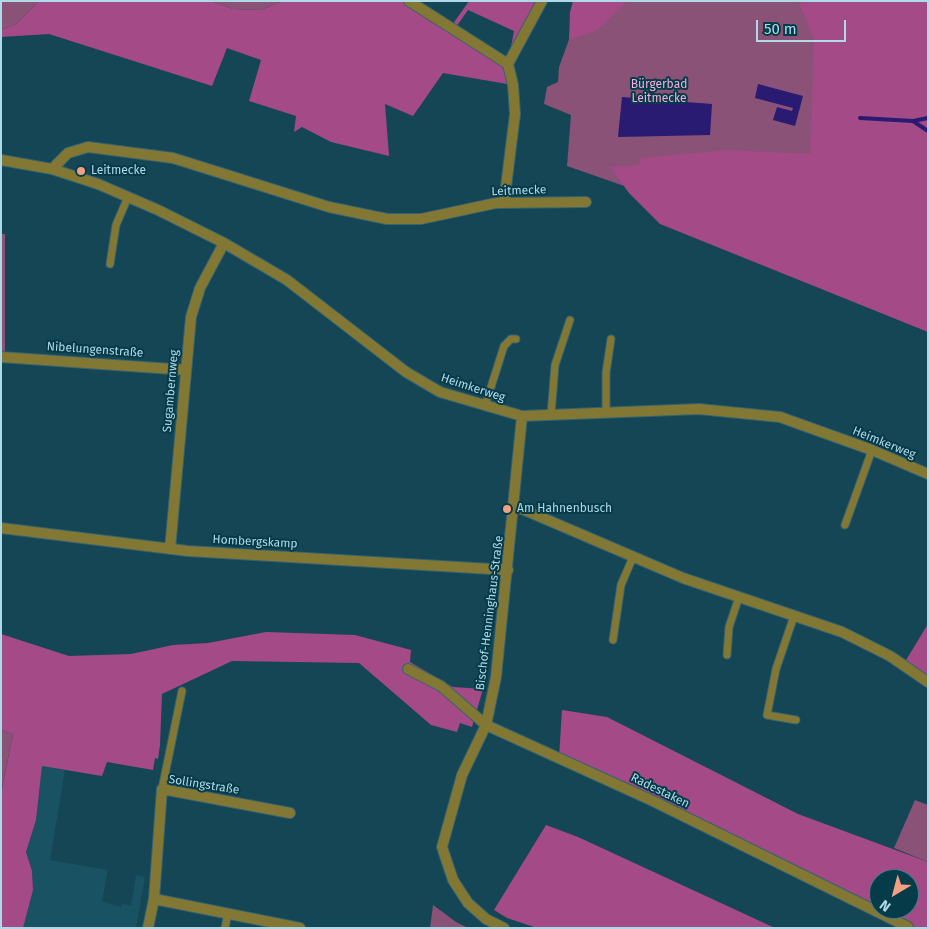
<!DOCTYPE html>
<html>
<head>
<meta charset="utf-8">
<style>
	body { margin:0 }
	#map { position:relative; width:929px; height:929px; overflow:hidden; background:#154655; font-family:"Fira Sans",sans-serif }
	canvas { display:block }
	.frame { position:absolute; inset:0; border:2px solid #b0d9e7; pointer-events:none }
	.north { position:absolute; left:869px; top:869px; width:50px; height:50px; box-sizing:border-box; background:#063b4a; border:1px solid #4a7a89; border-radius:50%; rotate:217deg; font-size:14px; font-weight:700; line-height:20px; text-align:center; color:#b0d9e7 }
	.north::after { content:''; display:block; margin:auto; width:18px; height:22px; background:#f2a081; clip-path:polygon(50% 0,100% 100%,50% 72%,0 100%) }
	.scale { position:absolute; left:756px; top:20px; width:90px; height:22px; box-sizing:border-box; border:2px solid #b0d9e7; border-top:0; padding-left:6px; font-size:15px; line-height:18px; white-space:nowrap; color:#b0d9e7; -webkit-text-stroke:4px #063b4a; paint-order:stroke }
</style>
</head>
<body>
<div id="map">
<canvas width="929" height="929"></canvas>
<div class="frame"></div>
<div class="north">N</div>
<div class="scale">50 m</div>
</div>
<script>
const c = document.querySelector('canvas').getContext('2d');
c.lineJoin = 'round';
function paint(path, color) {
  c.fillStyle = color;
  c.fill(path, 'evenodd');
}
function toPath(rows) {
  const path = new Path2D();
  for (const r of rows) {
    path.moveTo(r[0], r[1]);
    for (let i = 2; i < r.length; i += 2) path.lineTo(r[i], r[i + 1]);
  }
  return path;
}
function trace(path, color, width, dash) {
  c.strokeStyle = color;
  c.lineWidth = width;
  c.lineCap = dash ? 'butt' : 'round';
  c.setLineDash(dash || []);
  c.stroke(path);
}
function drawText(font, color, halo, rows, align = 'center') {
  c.font = font + ' "Fira Sans",sans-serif';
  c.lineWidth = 4;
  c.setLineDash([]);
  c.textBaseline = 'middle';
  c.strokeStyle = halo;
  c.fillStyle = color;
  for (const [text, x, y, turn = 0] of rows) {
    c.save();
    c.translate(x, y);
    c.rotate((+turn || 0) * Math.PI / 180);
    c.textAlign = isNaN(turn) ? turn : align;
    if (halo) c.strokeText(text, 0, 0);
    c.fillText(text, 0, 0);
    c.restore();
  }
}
paint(toPath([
	[42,766,65,770,50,860,108,870,102,901,121,907,122,904,131,906,136,875,145,877,136,928,23,928,33,890,32,871,26,852,36,820]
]), '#195262');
paint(toPath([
	[1,1,39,1,16,24,1,30],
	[211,1,282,1,261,10,233,9],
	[583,1,877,1,891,187,627,187,567,166,571,115,544,104,547,87,558,82,559,67],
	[1,234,5,234,5,352,1,352],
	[1,730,13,734,2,787,1,787],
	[915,800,928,805,928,862,894,848],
	[433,905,456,922,468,928,430,928]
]), '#895276');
paint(toPath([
	[39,1,211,1,233,9,261,10,282,1,409,1,450,28,469,1,542,1,508,64,513,85,443,73,413,116,385,104,389,156,331,142,302,127,294,132,296,116,249,101,261,60,227,48,212,86,49,34,1,37,1,30,16,24],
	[468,10,514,31,508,63,454,30],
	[573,1,628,1,597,30,569,40,570,12],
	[798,1,928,1,928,332,660,224,629,193,610,167,639,165,640,158,729,150,810,154,814,40],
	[928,624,928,682,903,665],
	[266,632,355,635,411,650,410,662,453,687,483,689,472,727,460,723,457,732,431,725,359,663,232,661,162,694,160,745,158,759,155,758,153,770,107,762,102,776,42,766,36,820,26,852,32,871,33,890,23,928,1,928,1,793,13,734,1,730,1,634,69,656,131,654,173,645,208,643],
	[562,710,607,717,798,814,928,862,928,928,909,928,559,758],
	[879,879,909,879,909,909,879,909],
	[546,825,578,837,775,928,537,928,507,918,494,910]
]), '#a44a87');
paint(toPath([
	[758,84,803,96,795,126,773,120,777,107,792,111,793,108,755,98],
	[622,97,712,104,710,135,618,137]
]), '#281b71');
trace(toPath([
	[860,118,913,121,928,131],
	[913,121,928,118]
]), '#281b71', 4);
const lane = toPath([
	[110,264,116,225,128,197],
	[485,406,504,346,511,339,516,339],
	[606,413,606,373,611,339],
	[551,415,555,365,570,320],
	[845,525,872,450],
	[794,616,776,669,767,715,796,720],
	[613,640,621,585,633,557],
	[727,655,729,627,739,597],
	[162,789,182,691],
	[225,928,228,913]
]);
const street = toPath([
	[409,1,508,64,513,85,515,114,504,203],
	[508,64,542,1],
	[1,160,52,169,98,184,158,210,224,243,287,280,406,372,440,392,522,416,699,409,780,417,872,450,928,474],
	[52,169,68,153,88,147,173,158,329,207,387,219,421,219,496,203,586,202],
	[1,357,186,370],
	[515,506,683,578,842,632,890,656,928,682],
	[1,528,188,551,508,570],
	[170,549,191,317,200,288,224,243],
	[408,669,441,686,486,725,653,801,908,927],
	[154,899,300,928],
	[148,928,154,899,162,789,290,813],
	[504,928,486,919,468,903,453,880,442,847,462,775,486,725,496,677,522,416]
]);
trace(lane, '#346372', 9);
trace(street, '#346372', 12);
trace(lane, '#827834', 7);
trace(street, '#827834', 10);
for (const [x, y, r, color] of [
	[81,171,5,"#f2a081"],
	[507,509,5,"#f2a081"]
]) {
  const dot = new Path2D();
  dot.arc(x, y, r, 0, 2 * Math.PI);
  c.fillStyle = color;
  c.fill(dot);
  trace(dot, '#063b4a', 2);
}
drawText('12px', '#f6aedb', '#063b4a', [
	["Bürgerbad",659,85],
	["Leitmecke",659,99]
]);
drawText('12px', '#b0d9e7', '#063b4a', [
	["Leitmecke",91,171],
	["Am Hahnenbusch",517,509]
], 'left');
drawText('12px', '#b0d9e7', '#063b4a', [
	["Leitmecke",519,191,-2],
	["Nibelungenstraße",95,350,4],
	["Heimkerweg",473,388,18],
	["Sugambernweg",171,391,-85],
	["Heimkerweg",884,443,22],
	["Hombergskamp",255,542,3],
	["Bischof-Henninghaus-Straße",490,613,-83],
	["Sollingstraße",204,785,9],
	["Radestaken",660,791,26]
]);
</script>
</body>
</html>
